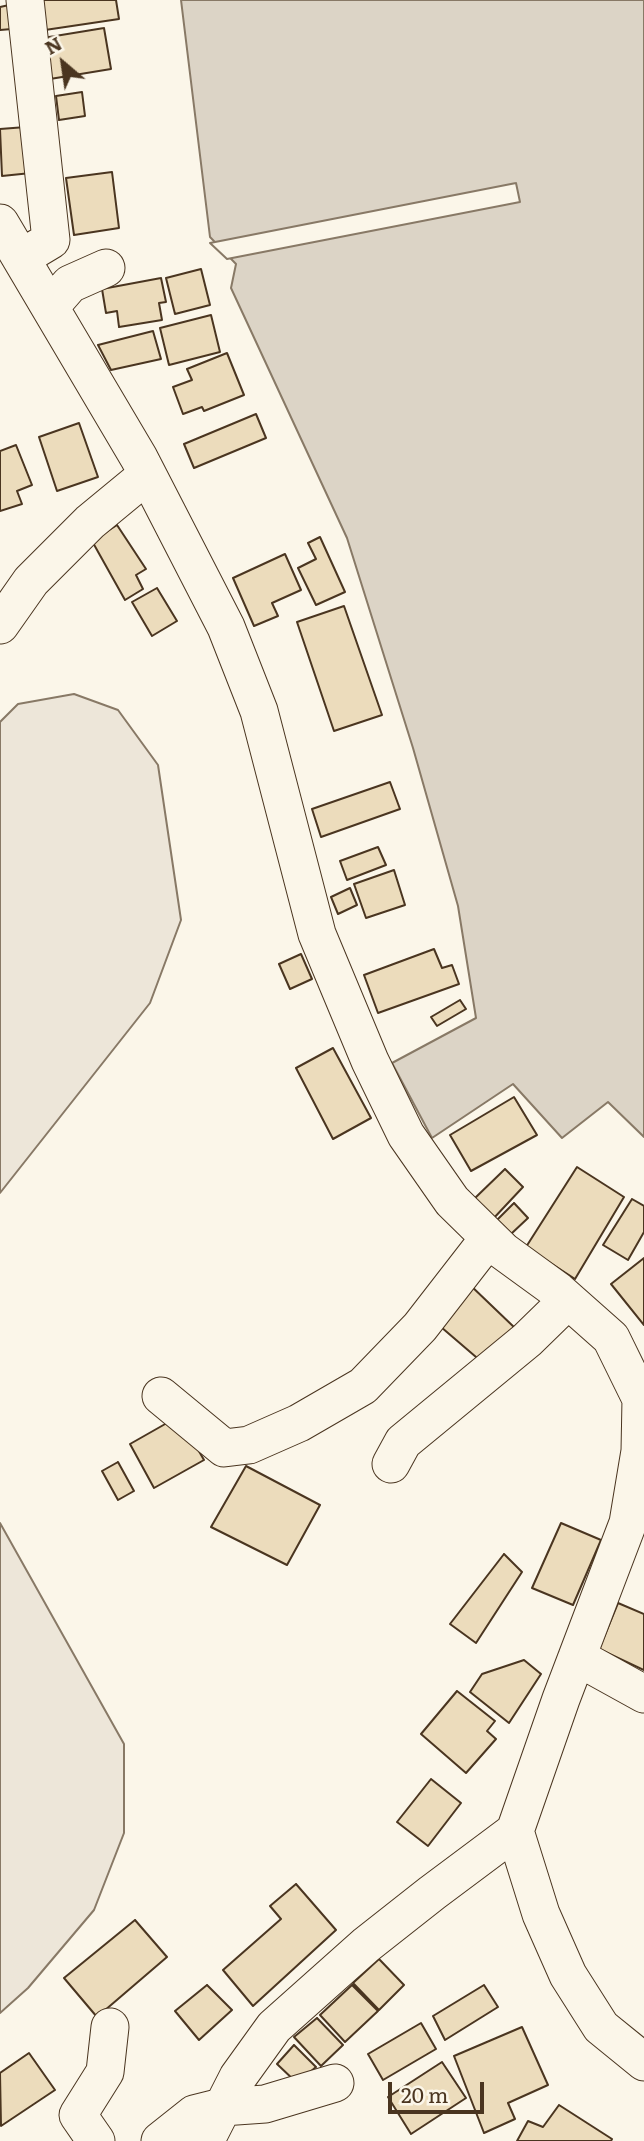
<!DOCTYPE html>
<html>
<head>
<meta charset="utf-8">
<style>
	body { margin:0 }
	#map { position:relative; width:644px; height:2141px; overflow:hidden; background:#fbf6e9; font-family:Literata,serif }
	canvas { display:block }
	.north { position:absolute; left:28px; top:28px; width:70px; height:70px; -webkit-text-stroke:5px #fbf6e9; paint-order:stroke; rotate:331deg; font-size:19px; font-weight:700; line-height:28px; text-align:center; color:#4a3520 }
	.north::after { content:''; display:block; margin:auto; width:24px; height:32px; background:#4a3520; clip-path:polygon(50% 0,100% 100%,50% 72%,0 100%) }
	.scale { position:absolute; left:388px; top:2082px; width:96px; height:32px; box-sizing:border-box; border:4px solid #4a3520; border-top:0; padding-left:9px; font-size:21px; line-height:24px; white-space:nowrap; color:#4a3520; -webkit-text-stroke:5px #fbf6e9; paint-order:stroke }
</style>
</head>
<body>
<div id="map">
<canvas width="644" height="2141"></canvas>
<div class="north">N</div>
<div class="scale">20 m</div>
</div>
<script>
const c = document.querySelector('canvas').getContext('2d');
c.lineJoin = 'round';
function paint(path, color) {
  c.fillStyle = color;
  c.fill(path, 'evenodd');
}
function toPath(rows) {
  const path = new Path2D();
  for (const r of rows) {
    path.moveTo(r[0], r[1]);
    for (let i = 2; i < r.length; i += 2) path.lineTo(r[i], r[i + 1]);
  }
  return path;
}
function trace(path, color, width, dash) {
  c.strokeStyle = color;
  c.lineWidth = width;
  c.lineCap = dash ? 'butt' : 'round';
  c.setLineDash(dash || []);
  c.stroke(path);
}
const green = toPath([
	[74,694,118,710,158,765,181,920,150,1003,0,1193,0,722,18,704,74,694],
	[0,1523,124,1744,124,1833,94,1910,28,1988,0,2013,0,1523]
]);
paint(green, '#ede6d9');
trace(green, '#887966', 2);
const water = toPath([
	[181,0,644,0,644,1137,608,1102,562,1138,513,1084,432,1138,392,1063,476,1018,458,906,413,748,347,538,231,288,236,264,210,237,181,0]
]);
paint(water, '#dcd4c6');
trace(water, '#887966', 2);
const pier = toPath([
	[516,183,520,202,227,259,210,243,516,183]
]);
paint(pier, '#fbf6e9');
trace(pier, '#887966', 2);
const building = toPath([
	[41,0,116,0,119,19,45,30,41,0],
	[9,5,12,29,0,30,0,7,9,5],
	[104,28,111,69,50,79,43,38,104,28],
	[82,92,85,116,59,120,56,96,82,92],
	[26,127,31,173,2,176,0,129,26,127],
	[112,172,119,228,74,235,66,178,112,172],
	[201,269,210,305,175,314,166,278,201,269],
	[161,278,166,302,159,303,162,320,119,327,117,311,106,313,102,289,161,278],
	[211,315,220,352,169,365,160,328,211,315],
	[153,331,161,359,111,370,98,345,153,331],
	[227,353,244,395,204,411,202,407,183,414,173,387,192,380,187,369,227,353],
	[256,414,266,438,194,468,184,444,256,414],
	[79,423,98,477,57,491,39,437,79,423],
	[16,445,32,485,17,491,22,504,0,511,0,451,16,445],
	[117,525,146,569,136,575,143,589,125,600,92,541,117,525],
	[320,537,345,592,316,605,298,568,316,559,308,543,320,537],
	[285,554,301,590,272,603,278,616,254,626,233,578,285,554],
	[157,588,177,621,152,636,132,602,157,588],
	[344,606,382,715,334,731,297,622,344,606],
	[390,782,400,809,321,837,312,809,390,782],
	[378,847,386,865,347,880,340,861,378,847],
	[394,870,405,905,366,918,354,884,394,870],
	[350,888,357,905,338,914,331,897,350,888],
	[434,949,442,968,452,965,459,984,378,1013,364,975,434,949],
	[301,954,312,979,290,989,279,964,301,954],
	[460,1000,466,1009,437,1026,431,1017,460,1000],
	[333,1048,371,1118,333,1139,296,1068,333,1048],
	[514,1097,537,1135,471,1171,450,1135,514,1097],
	[577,1167,624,1197,575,1279,526,1247,577,1167],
	[505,1169,523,1187,492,1220,474,1199,505,1169],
	[632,1199,644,1206,644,1232,628,1260,603,1245,632,1199],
	[514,1203,528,1218,511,1234,497,1220,514,1203],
	[644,1258,644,1325,611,1284,644,1258],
	[468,1283,516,1329,483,1363,441,1327,468,1283],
	[174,1419,184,1425,204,1460,154,1488,130,1444,174,1419],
	[118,1462,134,1491,118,1500,102,1471,118,1462],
	[246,1466,320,1505,287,1565,211,1527,246,1466],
	[561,1523,601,1540,573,1605,532,1588,561,1523],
	[504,1554,522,1572,476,1643,450,1624,504,1554],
	[618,1603,644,1614,644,1670,599,1649,618,1603],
	[524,1660,541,1674,509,1723,470,1692,482,1674,524,1660],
	[457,1691,495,1721,487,1731,496,1739,466,1773,421,1734,457,1691],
	[431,1779,461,1803,428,1846,397,1822,431,1779],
	[296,1884,336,1930,253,2006,223,1970,281,1919,270,1906,296,1884],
	[135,1920,167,1957,97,2017,64,1978,135,1920],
	[379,1959,404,1985,379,2010,353,1983,379,1959],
	[207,1985,232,2010,199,2040,175,2011,207,1985],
	[352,1985,378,2011,345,2042,320,2015,352,1985],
	[484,1985,498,2007,445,2040,433,2016,484,1985],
	[317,2018,343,2045,321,2066,294,2037,317,2018],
	[421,2023,436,2049,383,2080,368,2054,421,2023],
	[522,2027,548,2085,508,2103,515,2119,484,2133,454,2056,522,2027],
	[294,2045,316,2067,297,2083,277,2064,294,2045],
	[29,2053,55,2090,1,2126,0,2073,29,2053],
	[442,2062,466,2098,411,2134,388,2097,442,2062],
	[559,2105,612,2139,611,2141,517,2141,528,2121,543,2127,559,2105]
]);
paint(building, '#ecdcbc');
trace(building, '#4a3520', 2);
const minor = toPath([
	[0,223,139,458,226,627,259,711,317,934,370,1061,406,1135,452,1201,503,1251,558,1291,611,1338,641,1399,640,1451,628,1523,561,1699,515,1831,432,1893,366,1945,274,2027,238,2077,210,2132,202,2141],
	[21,258,51,240,25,0],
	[50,307,70,284,106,268],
	[0,625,31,581,90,522,147,475],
	[161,1396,224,1448,249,1445,299,1423,363,1386,420,1327,489,1238],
	[391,1464,403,1442,527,1340,568,1300],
	[577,1657,644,1694],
	[515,1831,541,1914,568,1975,601,2027,644,2062],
	[96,2141,78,2115,105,2072,110,2027],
	[160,2141,194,2114,222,2107,265,2104,335,2083]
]);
trace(minor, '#4a3520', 39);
trace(minor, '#fbf6e9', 37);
</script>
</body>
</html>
